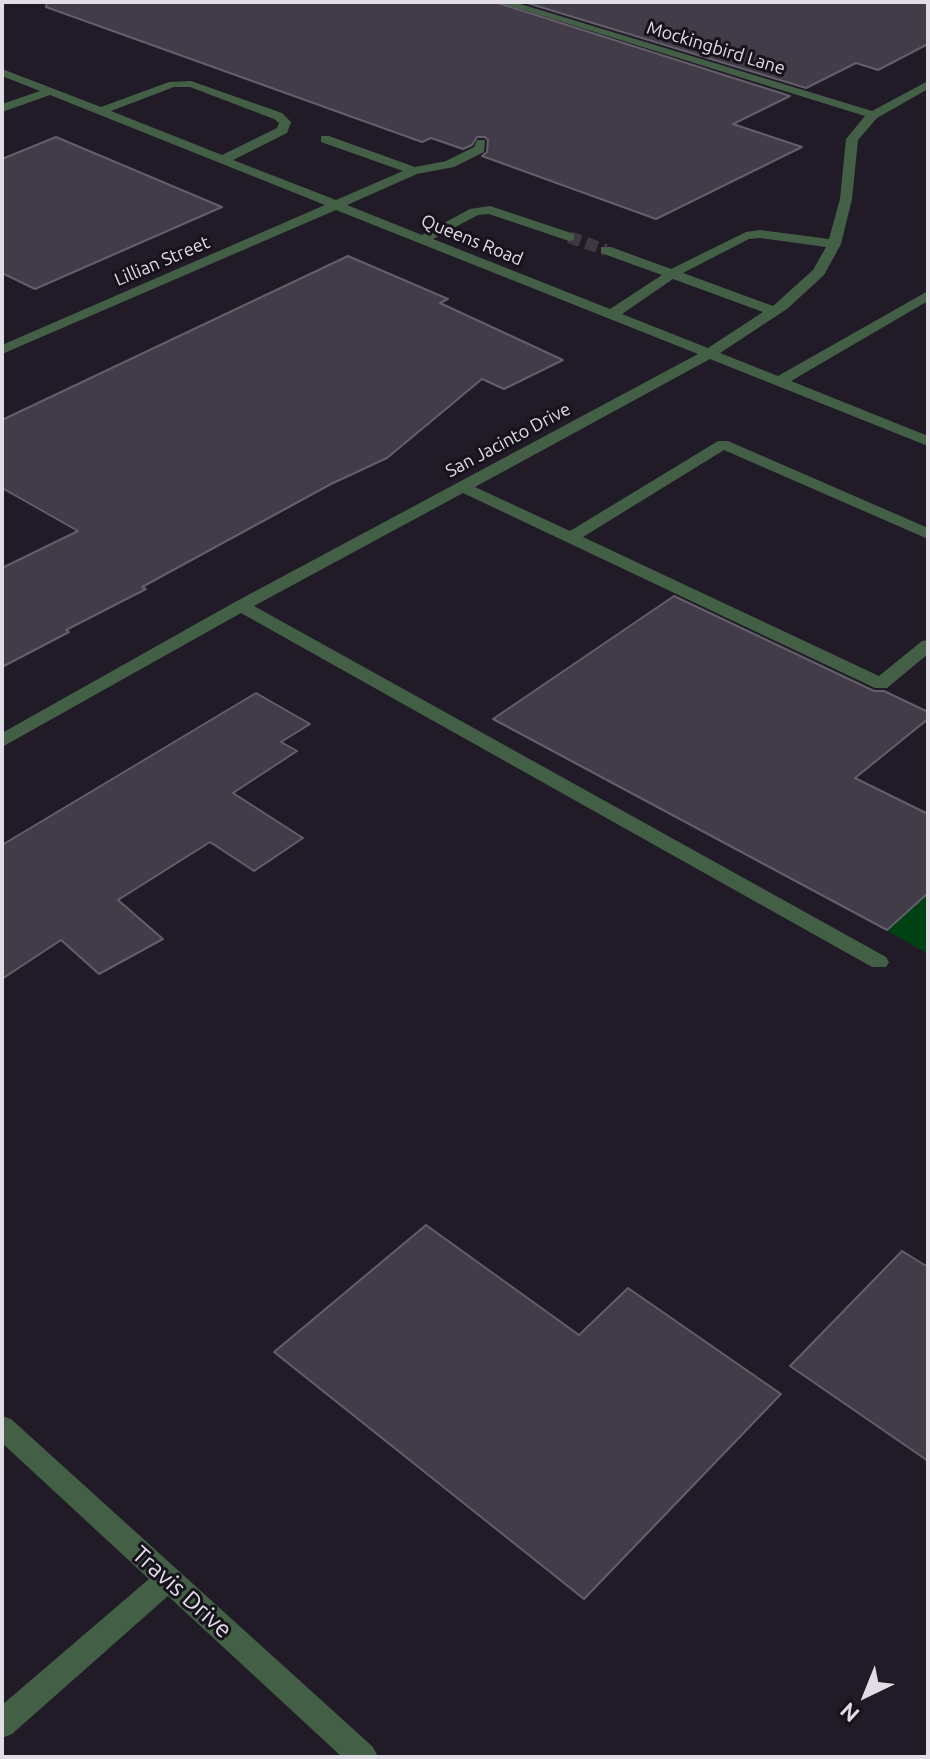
<!DOCTYPE html>
<html>
<head>
<meta charset="utf-8">
<style>
	body { margin:0 }
	#map { position:relative; width:930px; height:1759px; overflow:hidden; background:#201b26; font-family:Ubuntu,sans-serif }
	canvas { display:block }
	.frame { position:absolute; inset:0; border:4px solid #e0dde4; pointer-events:none }
	.north { position:absolute; left:826px; top:1655px; width:80px; height:80px; -webkit-text-stroke:6px #17121c; paint-order:stroke; rotate:223deg; font-size:22px; font-weight:700; line-height:32px; text-align:center; color:#e0dde4 }
	.north::after { content:''; display:block; margin:auto; width:28px; height:36px; background:#e0dde4; clip-path:polygon(50% 0,100% 100%,50% 72%,0 100%) }
</style>
</head>
<body>
<div id="map">
<canvas width="930" height="1759"></canvas>
<div class="frame"></div>
<div class="north">N</div>
</div>
<script>
const c = document.querySelector('canvas').getContext('2d');
c.lineJoin = 'round';
function paint(path, color) {
  c.fillStyle = color;
  c.fill(path, 'evenodd');
}
function toPath(rows) {
  const path = new Path2D();
  for (const r of rows) {
    path.moveTo(r[0], r[1]);
    for (let i = 2; i < r.length; i += 2) path.lineTo(r[i], r[i + 1]);
  }
  return path;
}
function trace(path, color, width, dash) {
  c.strokeStyle = color;
  c.lineWidth = width;
  c.lineCap = dash ? 'butt' : 'round';
  c.setLineDash(dash || []);
  c.stroke(path);
}
function drawText(font, color, halo, rows, align = 'center') {
  c.font = font + ' Ubuntu,sans-serif';
  c.lineWidth = 6;
  c.setLineDash([]);
  c.textBaseline = 'middle';
  c.strokeStyle = halo;
  c.fillStyle = color;
  for (const [text, x, y, turn = 0] of rows) {
    c.save();
    c.translate(x, y);
    c.rotate((+turn || 0) * Math.PI / 180);
    c.textAlign = isNaN(turn) ? turn : align;
    if (halo) c.strokeText(text, 0, 0);
    c.fillText(text, 0, 0);
    c.restore();
  }
}
paint(toPath([
	[928,874,928,954,870,921]
]), '#004114');
const building = toPath([
	[47,2,495,2,790,96,733,124,802,147,656,219,482,156,487,152,488,140,485,137,477,137,472,145,463,149,431,138,422,142,46,7,47,2],
	[524,2,928,2,928,44,878,70,856,63,806,88,524,2],
	[56,137,222,207,35,289,2,273,2,159,56,137],
	[348,256,448,299,440,303,563,360,504,389,482,379,387,458,331,484,142,587,146,589,66,630,69,632,2,667,2,568,78,531,2,488,2,420,348,256],
	[674,596,874,691,884,691,928,712,928,719,855,778,928,814,928,893,887,930,493,719,674,596],
	[256,693,310,724,281,742,297,751,233,793,303,838,254,871,210,842,118,900,163,939,99,974,61,940,2,979,2,845,256,693],
	[426,1225,579,1335,628,1288,781,1394,584,1599,274,1352,426,1225],
	[902,1251,928,1267,928,1461,790,1366,902,1251]
]);
paint(building, '#423c48');
trace(building, '#645e6b', 2);
trace(toPath([
	[569,237,606,250]
]), '#3d3842', 12, [12, 6]);
paint(toPath([
	[498,2,514,2,872,111,928,81,928,89,877,118,858,140,852,199,841,244,824,275,787,309,720,353,778,376,928,291,928,301,791,381,928,436,928,446,710,359,475,487,570,531,718,441,728,441,928,528,928,539,724,450,583,537,879,676,922,641,928,640,928,654,887,688,875,688,463,493,254,606,886,957,889,962,886,967,872,967,241,613,2,747,2,733,235,602,698,354,336,210,2,354,2,345,325,205,50,95,2,112,2,104,40,91,2,76,2,69,101,107,169,82,191,81,282,113,291,122,287,133,233,160,336,200,403,171,321,142,321,136,329,136,415,167,446,161,474,147,477,140,485,140,484,152,454,167,417,174,347,205,422,235,470,209,490,206,574,234,574,240,569,241,489,214,478,215,433,239,610,309,662,275,601,253,601,247,611,247,671,269,746,232,760,230,829,239,840,199,846,139,865,116,498,2],
	[174,87,190,87,274,119,279,123,277,128,222,155,111,111,174,87],
	[760,238,826,247,813,270,773,306,683,273,749,239,760,238],
	[673,279,763,312,708,348,622,314,673,279],
	[2,1416,11,1419,373,1747,378,1757,342,1757,168,1596,12,1734,2,1738,2,1705,149,1579,2,1443,2,1416]
]), '#436046');
drawText('18px', '#e0dde4', '#17121c', [
	["Mockingbird Lane",716,48,17],
	["Queens Road",472,240,22],
	["Lillian Street",162,261,-23],
	["San Jacinto Drive",508,440,-28]
]);
drawText('24px', '#e0dde4', '#17121c', [
	["Travis Drive",182,1592,42]
]);
</script>
</body>
</html>
